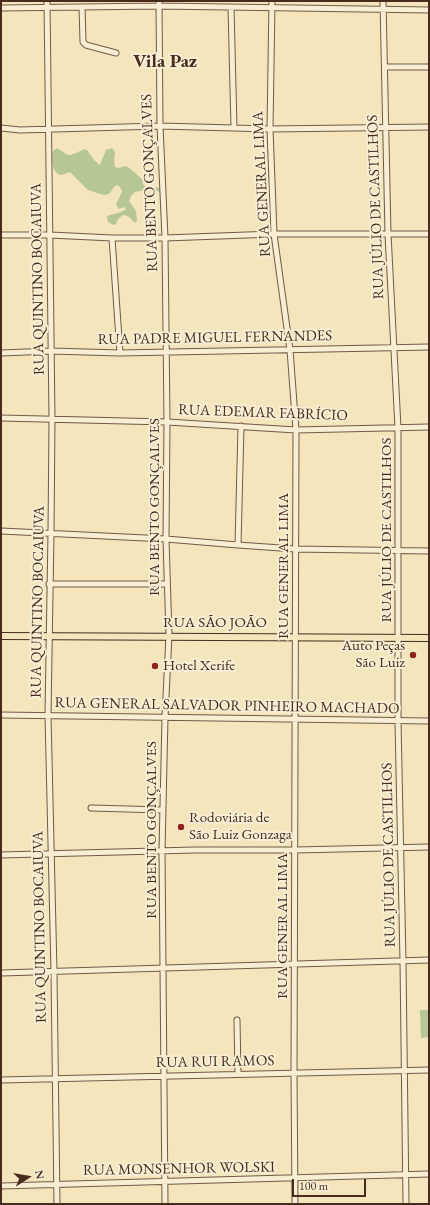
<!DOCTYPE html>
<html>
<head>
<meta charset="utf-8">
<style>
	body { margin:0 }
	#map { position:relative; width:430px; height:1205px; overflow:hidden; background:#f4e5bd; font-family:"EB Garamond",serif }
	canvas { display:block }
	.frame { position:absolute; inset:0; border:2px solid #482a1f; pointer-events:none }
	.north { position:absolute; left:8px; top:1157px; width:40px; height:40px; -webkit-text-stroke:3px #f8eed4; paint-order:stroke; rotate:78deg; font-size:11px; font-weight:700; line-height:16px; text-align:center; color:#482a1f }
	.north::after { content:''; display:block; margin:auto; width:14px; height:18px; background:#482a1f; clip-path:polygon(50% 0,100% 100%,50% 72%,0 100%) }
	.scale { position:absolute; left:292px; top:1179px; width:74px; height:18px; box-sizing:border-box; border:2px solid #482a1f; border-top:0; padding-left:5px; font-size:12px; line-height:14px; white-space:nowrap; color:#482a1f; -webkit-text-stroke:3px #f8eed4; paint-order:stroke }
</style>
</head>
<body>
<div id="map">
<canvas width="430" height="1205"></canvas>
<div class="frame"></div>
<div class="north">N</div>
<div class="scale">100 m</div>
</div>
<script>
const c = document.querySelector('canvas').getContext('2d');
c.lineJoin = 'round';
function paint(path, color) {
  c.fillStyle = color;
  c.fill(path, 'evenodd');
}
function toPath(rows) {
  const path = new Path2D();
  for (const r of rows) {
    path.moveTo(r[0], r[1]);
    for (let i = 2; i < r.length; i += 2) path.lineTo(r[i], r[i + 1]);
  }
  return path;
}
function trace(path, color, width, dash) {
  c.strokeStyle = color;
  c.lineWidth = width;
  c.lineCap = dash ? 'butt' : 'round';
  c.setLineDash(dash || []);
  c.stroke(path);
}
function drawText(font, color, halo, rows, align = 'center') {
  c.font = font + ' "EB Garamond",serif';
  c.lineWidth = 4;
  c.setLineDash([]);
  c.textBaseline = 'middle';
  c.strokeStyle = halo;
  c.fillStyle = color;
  for (const [text, x, y, turn = 0] of rows) {
    c.save();
    c.translate(x, y);
    c.rotate((+turn || 0) * Math.PI / 180);
    c.textAlign = isNaN(turn) ? turn : align;
    if (halo) c.strokeText(text, 0, 0);
    c.fillText(text, 0, 0);
    c.restore();
  }
}
paint(toPath([
	[57,148,68,155,71,155,85,149,87,150,94,160,100,165,106,150,112,148,115,152,114,161,115,167,118,168,126,166,133,171,143,180,143,184,145,186,159,188,161,189,161,192,149,189,135,192,131,196,129,201,136,211,137,221,135,223,128,216,123,215,118,219,116,224,113,225,108,222,107,216,121,212,126,209,124,207,119,209,116,204,122,192,120,187,118,185,115,186,109,194,104,195,88,190,70,172,61,175,58,174,54,170,52,158,53,151],
	[420,1010,429,1010,429,1037,421,1038]
]), '#b6c695');
const minor = toPath([
	[47,1,52,419,51,533,48,715,54,972,57,1204],
	[159,1,160,126,165,238,167,422,166,539,169,635,165,717,162,851,165,1204],
	[272,1,270,129,274,234,290,350,296,430,294,1073,295,1204],
	[383,1,388,234,398,428,398,721,403,962,406,1204],
	[82,7,83,42,86,45,116,53],
	[231,7,234,128],
	[1,8,159,6,429,10],
	[385,67,429,67],
	[1,128,20,130,160,126,270,129,429,127],
	[1,235,50,235,112,238,165,238,274,234,429,234],
	[112,238,120,353],
	[1,353,51,351,120,353,429,347],
	[1,418,167,422,296,430,429,427],
	[1,531,166,539,238,545,295,549,429,551],
	[238,545,241,426],
	[49,584,167,584],
	[1,715,429,721],
	[91,808,163,810],
	[1,855,195,850,295,850,429,847],
	[1,973,429,960],
	[237,1020,238,1074],
	[1,1080,429,1070],
	[1,1186,429,1174]
]);
const major = toPath([
	[1,636,429,638]
]);
trace(minor, '#735946', 7);
trace(major, '#482a1f', 8);
trace(minor, '#f8eed4', 5);
trace(major, '#f4e5bd', 6);
for (const [x, y, r, color] of [
	[413,655,4,"#8f2418"],
	[155,666,4,"#8f2418"],
	[181,827,4,"#8f2418"]
]) {
  const dot = new Path2D();
  dot.arc(x, y, r, 0, 2 * Math.PI);
  c.fillStyle = color;
  c.fill(dot);
  trace(dot, '#f8eed4', 1.5);
}
drawText('15px', '#482a1f', '#f8eed4', [
	["RUA BENTO GONÇALVES",150,183,-92],
	["RUA GENERAL LIMA",262,184,-93],
	["RUA JÚLIO DE CASTILHOS",376,207,-92],
	["RUA QUINTINO BOCAIUVA",38,279,-91],
	["RUA PADRE MIGUEL FERNANDES",215,338,-1],
	["RUA EDEMAR FABRÍCIO",263,413,2],
	["RUA BENTO GONÇALVES",155,507,-90],
	["RUA JÚLIO DE CASTILHOS",387,530,-90],
	["RUA GENERAL LIMA",284,566,-90],
	["RUA QUINTINO BOCAIUVA",38,602,-89],
	["RUA SÃO JOÃO",215,623],
	["RUA GENERAL SALVADOR PINHEIRO MACHADO",227,706,1],
	["RUA BENTO GONÇALVES",152,830,-90],
	["RUA JÚLIO DE CASTILHOS",389,855,-91],
	["RUA GENERAL LIMA",283,926,-90],
	["RUA QUINTINO BOCAIUVA",40,927,-91],
	["RUA RUI RAMOS",215,1062,-1],
	["RUA MONSENHOR WOLSKI",179,1169,-1]
]);
drawText('15px', '#482a1f', '#f8eed4', [
	["Auto Peças",405,646,"right"],
	["São Luiz",405,663,"right"],
	["Hotel Xerife",163,666],
	["Rodoviária de",189,818],
	["São Luiz Gonzaga",189,835]
], 'left');
drawText('bold 19px', '#482a1f', '#f8eed4', [
	["Vila Paz",165,62]
]);
</script>
</body>
</html>
